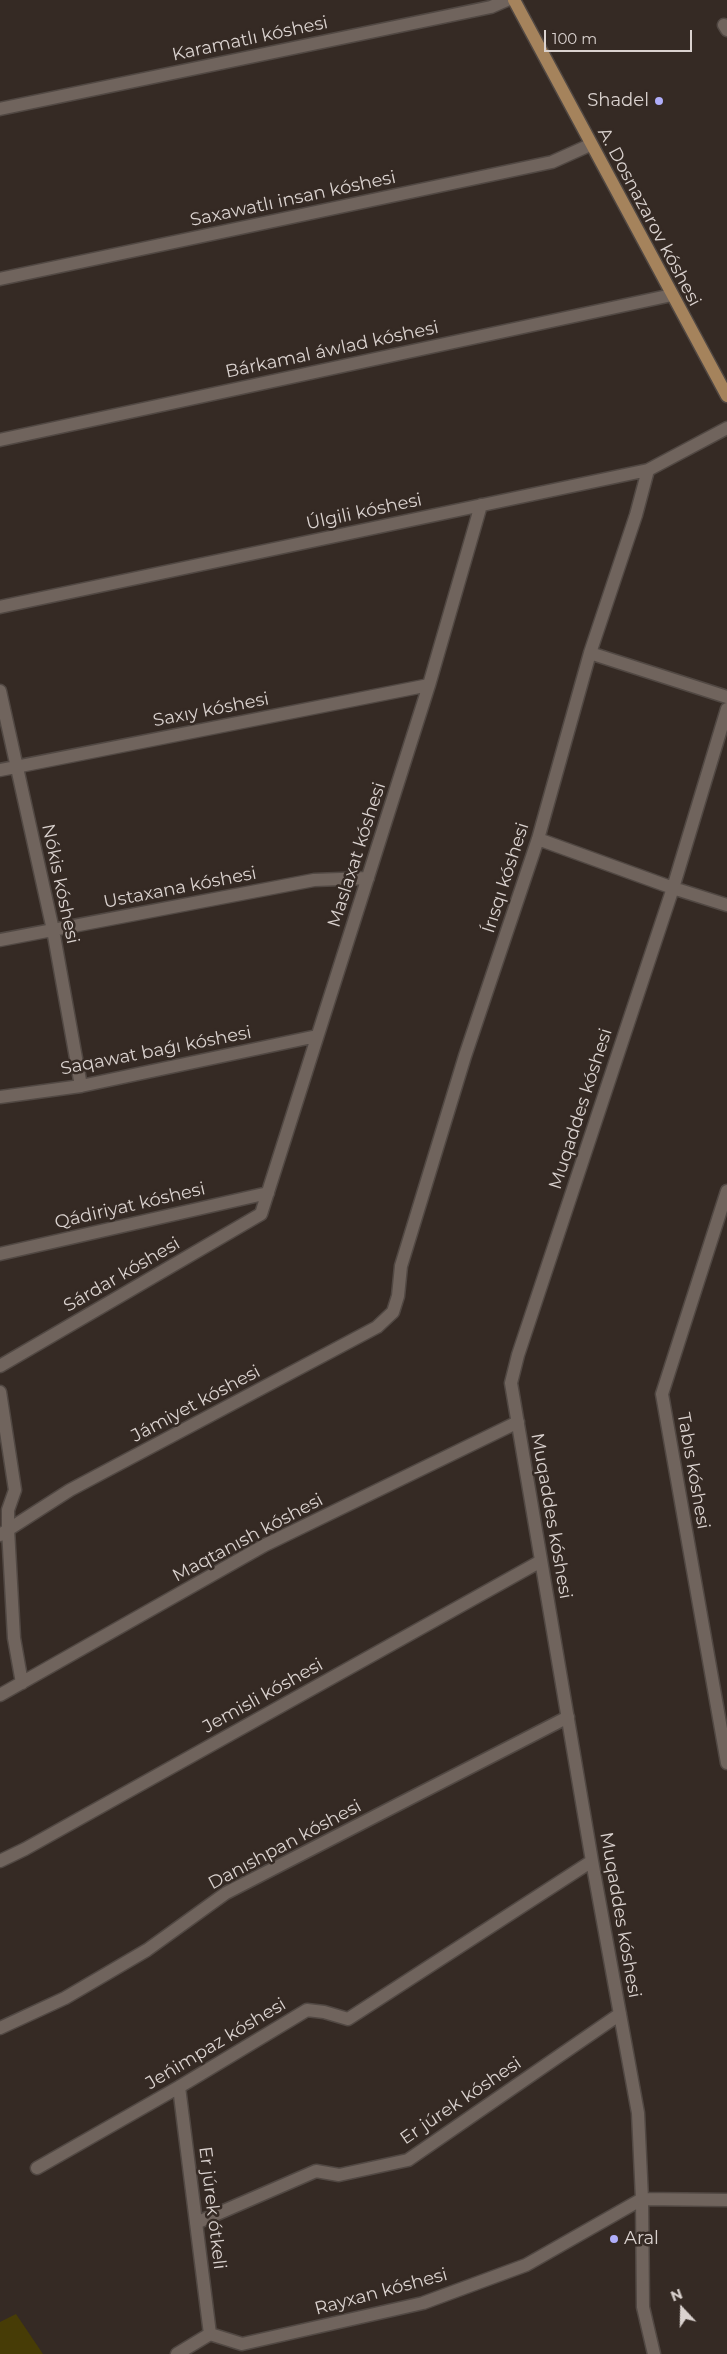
<!DOCTYPE html>
<html>
<head>
<meta charset="utf-8">
<style>
	body { margin:0 }
	#map { position:relative; width:727px; height:2354px; overflow:hidden; background:#352a24; font-family:Montserrat,sans-serif }
	canvas { display:block }
	.north { position:absolute; left:657px; top:2284px; width:50px; height:50px; -webkit-text-stroke:4px #352a24; paint-order:stroke; rotate:339deg; font-size:14px; font-weight:700; line-height:20px; text-align:center; color:#dad2cf }
	.north::after { content:''; display:block; margin:auto; width:18px; height:22px; background:#dad2cf; clip-path:polygon(50% 0,100% 100%,50% 72%,0 100%) }
	.scale { position:absolute; left:544px; top:30px; width:148px; height:22px; box-sizing:border-box; border:2px solid #dad2cf; border-top:0; padding-left:6px; font-size:15px; line-height:18px; white-space:nowrap; color:#dad2cf; -webkit-text-stroke:4px #352a24; paint-order:stroke }
</style>
</head>
<body>
<div id="map">
<canvas width="727" height="2354"></canvas>
<div class="north">N</div>
<div class="scale">100 m</div>
</div>
<script>
const c = document.querySelector('canvas').getContext('2d');
c.lineJoin = 'round';
function paint(path, color) {
  c.fillStyle = color;
  c.fill(path, 'evenodd');
}
function toPath(rows) {
  const path = new Path2D();
  for (const r of rows) {
    path.moveTo(r[0], r[1]);
    for (let i = 2; i < r.length; i += 2) path.lineTo(r[i], r[i + 1]);
  }
  return path;
}
function trace(path, color, width, dash) {
  c.strokeStyle = color;
  c.lineWidth = width;
  c.lineCap = dash ? 'butt' : 'round';
  c.setLineDash(dash || []);
  c.stroke(path);
}
function drawText(font, color, halo, rows, align = 'center') {
  c.font = font + ' Montserrat,sans-serif';
  c.lineWidth = 5;
  c.setLineDash([]);
  c.textBaseline = 'middle';
  c.strokeStyle = halo;
  c.fillStyle = color;
  for (const [text, x, y, turn = 0] of rows) {
    c.save();
    c.translate(x, y);
    c.rotate((+turn || 0) * Math.PI / 180);
    c.textAlign = isNaN(turn) ? turn : align;
    if (halo) c.strokeText(text, 0, 0);
    c.fillText(text, 0, 0);
    c.restore();
  }
}
paint(toPath([
	[16,2314,43,2354,0,2354,0,2322]
]), '#473c06');
const minor = toPath([
	[724,25,727,30],
	[0,109,491,7,507,0],
	[0,279,552,162,590,145],
	[0,440,672,295],
	[0,607,648,470,727,428],
	[590,653,727,697],
	[0,691,53,930,81,1086],
	[0,770,429,685],
	[538,839,673,888,727,905],
	[0,940,314,880,368,878],
	[0,1097,81,1086,317,1036],
	[727,1191,662,1394,727,1763],
	[0,1254,268,1193],
	[0,1366,261,1214,429,685,481,505],
	[0,1392,15,1490,8,1510,8,1529,14,1638,22,1683],
	[0,1535,70,1490,377,1327,393,1312,398,1296,401,1266,465,1056,538,839,590,653,636,515,648,470],
	[0,1695,265,1545,518,1422],
	[0,1861,25,1849,541,1561],
	[0,2028,65,1998,147,1950,226,1893,568,1717],
	[179,2087,210,2334],
	[37,2168,179,2087,307,2010,324,2012,348,2019,592,1861],
	[196,2223,316,2171,339,2175,408,2160,620,2014],
	[177,2354,210,2334,242,2344,423,2303,526,2265,642,2199,727,2200],
	[654,2354,643,2307,642,2199,638,2113,592,1861,511,1383,518,1355,673,888,727,709]
]);
const major = toPath([
	[514,0,727,396]
]);
trace(minor, '#514843', 15);
trace(major, '#514843', 15);
trace(minor, '#70645d', 12);
trace(major, '#a5835c', 12);
for (const [x, y, r, color] of [
	[659,101,5,"#b0aefa"],
	[614,2239,5,"#b0aefa"]
]) {
  const dot = new Path2D();
  dot.arc(x, y, r, 0, 2 * Math.PI);
  c.fillStyle = color;
  c.fill(dot);
  trace(dot, '#352a24', 2);
}
drawText('18px', '#dad2cf', '#352a24', [
	["Karamatlı kóshesi",250,39,-12],
	["Saxawatlı insan kóshesi",293,199,-12],
	["A. Dosnazarov kóshesi",649,217,62],
	["Bárkamal áwlad kóshesi",332,350,-12],
	["Úlgili kóshesi",364,512,-12],
	["Saxıy kóshesi",211,710,-11],
	["Maslaxat kóshesi",357,855,-72],
	["Írısqı kóshesi",506,878,-72],
	["Nókis kóshesi",60,884,78],
	["Ustaxana kóshesi",180,888,-11],
	["Saqawat baǵı kóshesi",156,1051,-11],
	["Muqaddes kóshesi",581,1109,-72],
	["Qádiriyat kóshesi",130,1206,-13],
	["Sárdar kóshesi",122,1275,-30],
	["Jámiyet kóshesi",196,1404,-28],
	["Tabıs kóshesi",693,1471,80],
	["Muqaddes kóshesi",551,1516,80],
	["Maqtanısh kóshesi",248,1538,-28],
	["Jemisli kóshesi",263,1696,-29],
	["Danıshpan kóshesi",285,1845,-28],
	["Muqaddes kóshesi",620,1915,80],
	["Jeńimpaz kóshesi",216,2044,-31],
	["Er júrek kóshesi",461,2101,-34],
	["Er júrek ótkeli",212,2208,83],
	["Rayxan kóshesi",381,2292,-15]
]);
drawText('18px', '#dad2cf', '#352a24', [
	["Shadel",649,101],
	["Aral",624,2239,"left"]
], 'right');
</script>
</body>
</html>
